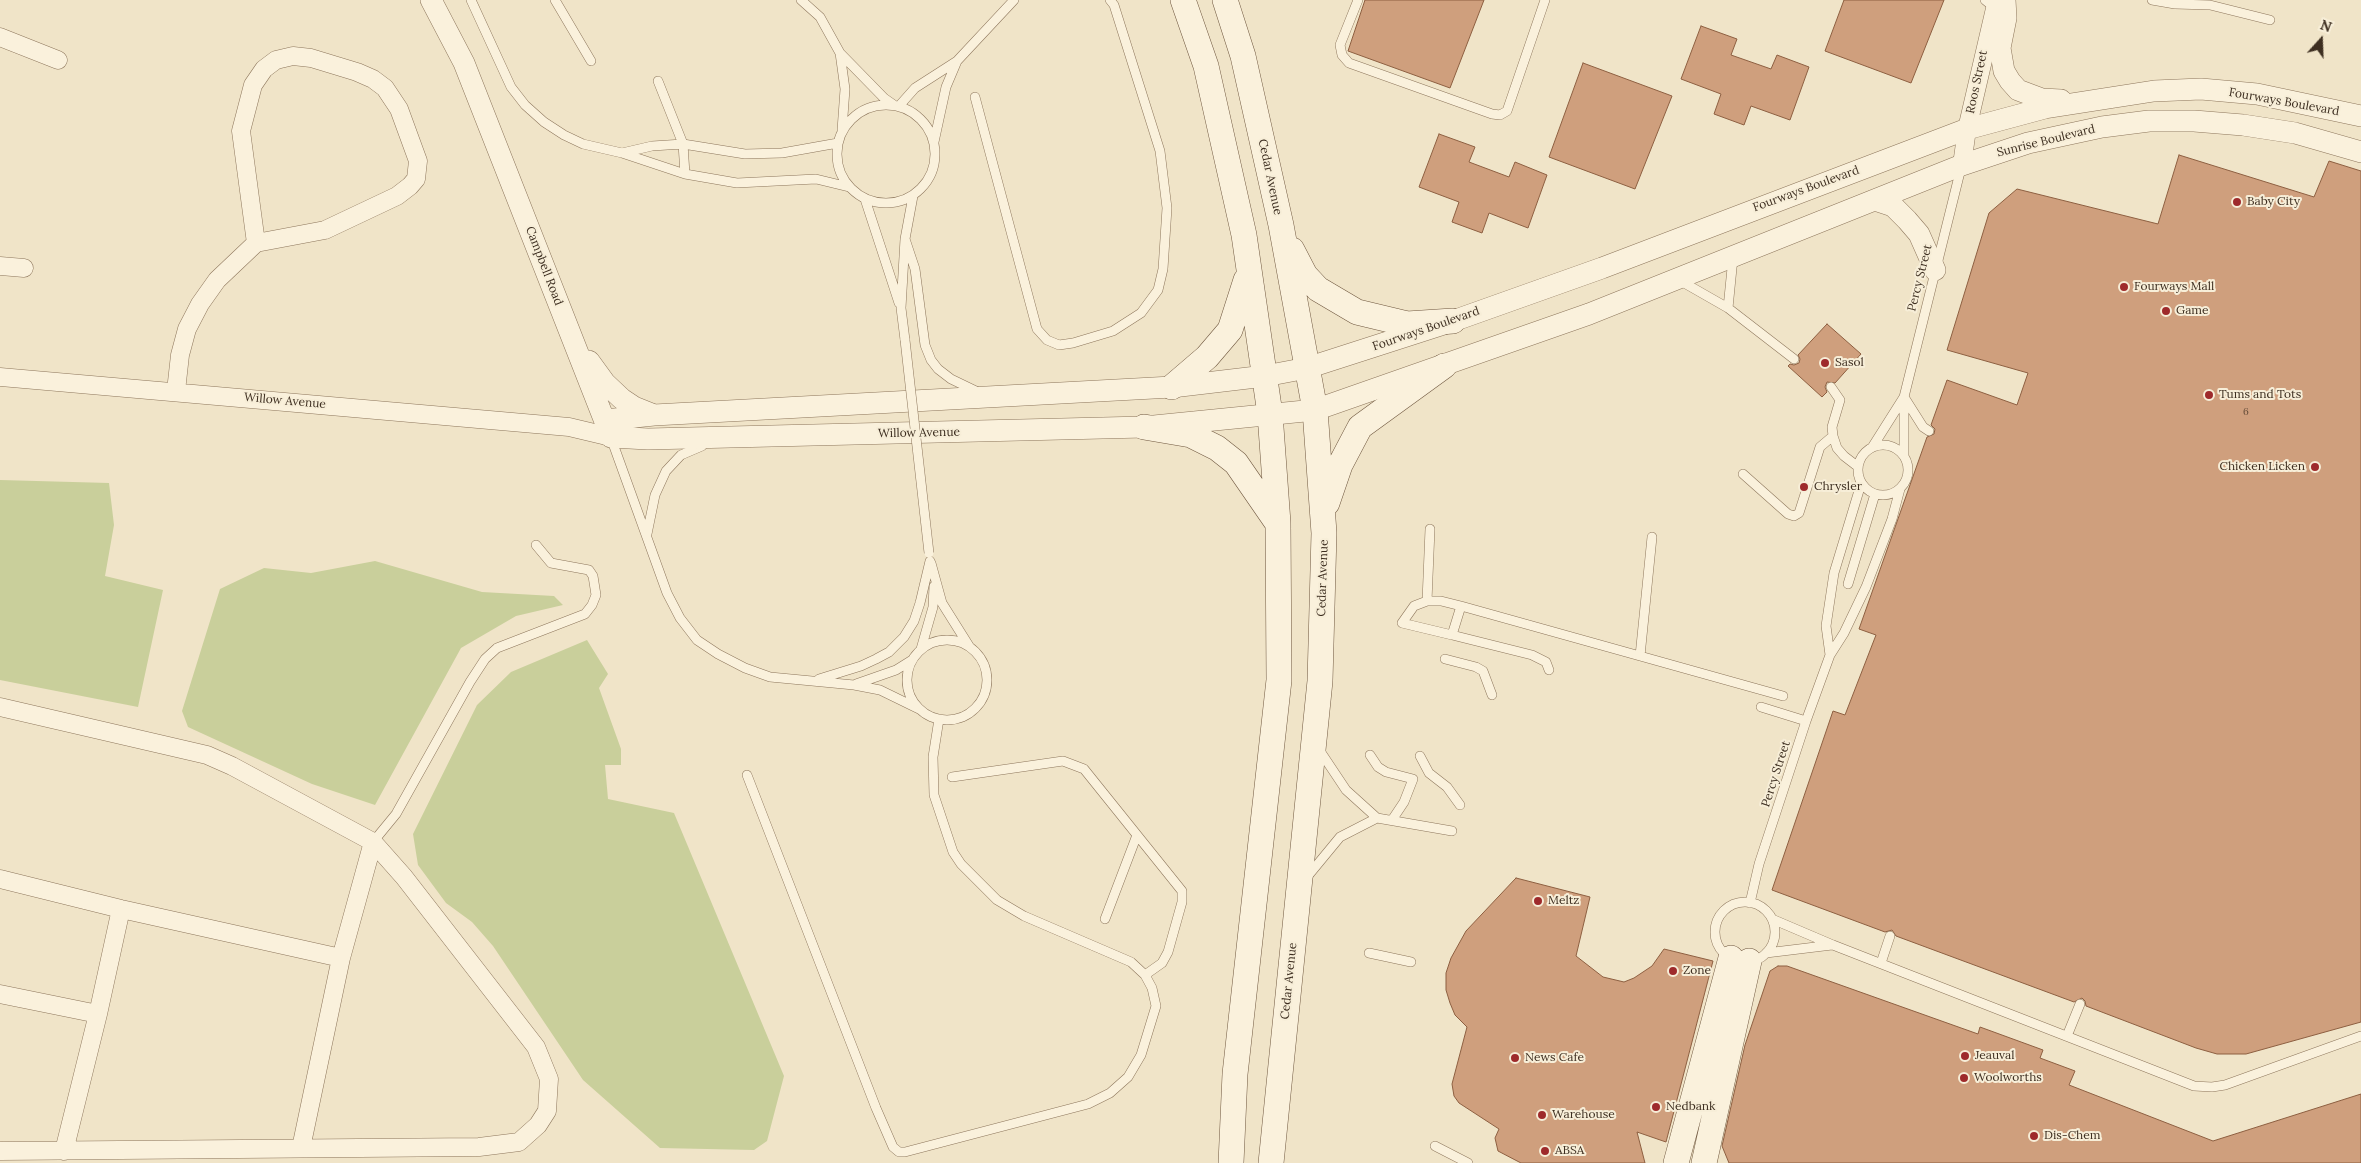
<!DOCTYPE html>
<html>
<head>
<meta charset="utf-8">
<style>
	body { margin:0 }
	#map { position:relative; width:2361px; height:1163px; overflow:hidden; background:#f0e4c8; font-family:Lora,serif }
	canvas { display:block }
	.north { position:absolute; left:2296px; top:15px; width:50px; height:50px; -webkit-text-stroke:4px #f7eed8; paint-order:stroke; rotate:20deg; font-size:14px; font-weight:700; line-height:20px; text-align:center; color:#3d2e20 }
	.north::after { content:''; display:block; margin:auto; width:18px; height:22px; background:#3d2e20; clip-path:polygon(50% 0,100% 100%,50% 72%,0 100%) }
</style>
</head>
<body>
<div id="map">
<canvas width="2361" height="1163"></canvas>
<div class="north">N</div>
</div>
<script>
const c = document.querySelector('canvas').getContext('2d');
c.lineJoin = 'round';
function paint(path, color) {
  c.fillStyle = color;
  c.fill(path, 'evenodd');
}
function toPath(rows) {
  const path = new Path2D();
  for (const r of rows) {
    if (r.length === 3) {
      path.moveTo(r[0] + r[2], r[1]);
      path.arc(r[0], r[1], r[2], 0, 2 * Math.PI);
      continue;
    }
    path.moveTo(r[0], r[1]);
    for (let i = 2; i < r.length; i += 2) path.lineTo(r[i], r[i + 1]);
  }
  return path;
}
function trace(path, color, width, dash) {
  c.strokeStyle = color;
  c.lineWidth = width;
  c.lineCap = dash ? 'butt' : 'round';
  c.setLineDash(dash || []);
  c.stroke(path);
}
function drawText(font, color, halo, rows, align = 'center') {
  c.font = font + ' Lora,serif';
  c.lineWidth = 4;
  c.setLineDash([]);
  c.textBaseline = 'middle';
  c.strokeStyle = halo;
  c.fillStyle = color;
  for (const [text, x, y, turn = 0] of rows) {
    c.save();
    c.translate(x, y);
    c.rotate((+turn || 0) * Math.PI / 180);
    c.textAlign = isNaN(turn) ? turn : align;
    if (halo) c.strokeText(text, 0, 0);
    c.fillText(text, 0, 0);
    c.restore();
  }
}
paint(toPath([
	[0,480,109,483,114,525,105,576,163,590,138,707,0,680],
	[375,561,482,592,554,596,563,605,516,616,461,648,375,805,312,784,188,727,182,711,220,589,264,568,311,573],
	[587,640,608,674,599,688,621,749,621,765,605,765,608,799,674,813,784,1076,767,1141,754,1150,660,1148,583,1080,493,946,472,922,446,903,418,865,413,834,477,705,511,672]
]), '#c9cf9b');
const building = toPath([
	[1365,0,1484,0,1450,88,1348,51,1365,0],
	[1844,0,1944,0,1911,83,1825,51,1844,0],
	[1701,26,1737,39,1731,55,1771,69,1777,55,1809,67,1790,120,1751,106,1744,125,1714,114,1721,94,1681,79,1701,26],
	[1583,63,1672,96,1635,189,1549,157,1583,63],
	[1439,134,1475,147,1469,162,1509,177,1515,162,1547,175,1528,228,1489,213,1482,233,1452,222,1459,202,1419,187,1439,134],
	[2179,155,2314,197,2329,161,2361,171,2361,1022,2246,1054,2217,1054,2196,1048,2086,1006,2085,1001,2082,998,2074,1002,1896,936,1892,930,1885,932,1772,890,1833,711,1845,715,1876,635,1859,629,1927,437,1934,434,1935,429,1931,425,1947,380,2017,405,2028,373,1947,350,1989,213,2017,189,2158,224,2179,155],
	[1827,324,1861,354,1835,383,1827,382,1825,387,1827,392,1822,397,1788,366,1790,364,1794,365,1799,363,1800,359,1798,355,1827,324],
	[1516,878,1590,897,1576,956,1603,977,1624,982,1634,978,1652,966,1664,949,1713,961,1666,1142,1637,1132,1645,1163,1521,1163,1498,1151,1495,1138,1499,1129,1459,1103,1454,1096,1452,1084,1467,1027,1455,1015,1450,1003,1446,990,1446,973,1451,958,1466,931,1516,878],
	[1778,966,1787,966,1978,1034,1980,1027,2043,1050,2040,1058,2075,1071,2069,1085,2213,1141,2361,1094,2361,1163,1729,1163,1722,1146,1745,1045,1770,971,1778,966]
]);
paint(building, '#cf9f7d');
trace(building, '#8d5f41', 1);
const service = toPath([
	[471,0,511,87,525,105,544,122,564,135,583,144,622,153,685,174,737,183,816,179,849,187],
	[555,0,591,61],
	[801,0,820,17,840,53,884,98,894,105],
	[1358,0,1340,45,1342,55,1349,63,1492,114,1500,115,1507,111,1545,0],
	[1985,0,1995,8],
	[2152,0,2175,4,2210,5,2270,20],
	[840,53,845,89,842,130],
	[658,81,683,144,685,174],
	[975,97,1037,329,1047,340,1059,345,1073,343,1113,331,1141,313,1158,290,1163,269,1167,208,1160,151,1114,5,1110,0],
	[886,154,49],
	[899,106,915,88,957,61,1014,0],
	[934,142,946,87,957,61],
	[622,153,652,146,683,144,745,154,782,153,838,143],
	[865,199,899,303],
	[905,239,915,269,925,345,931,360,938,369,951,379,978,392],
	[1679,280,1728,308,1794,359],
	[1728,308,1733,258],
	[905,340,901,308,905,239,913,196],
	[1831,387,1840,400,1832,427,1833,436,1837,448,1844,456,1857,466],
	[1904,397,1923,427,1929,431],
	[611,438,667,593,680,618,697,640,718,654,745,668,770,677,854,685,880,690,921,710],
	[1883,470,25],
	[1873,446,1904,397],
	[1904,456,1904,397,1961,168],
	[1743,474,1788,514,1794,516,1799,513,1820,447,1833,436],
	[647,534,655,495,666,471,681,455,702,446],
	[931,563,942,603,969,646],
	[1848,584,1875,494],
	[1427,601,1430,529],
	[1461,606,1452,635,1402,623,1414,606,1427,601,1441,601,1461,606,1640,656,1783,696],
	[1452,635,1532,655,1546,662,1549,670],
	[947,680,40],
	[921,649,933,607,934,586],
	[1830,655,1826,626,1834,573,1861,484],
	[1640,656,1652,537],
	[1445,659,1476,667,1483,671,1492,695],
	[819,679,861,666,876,659,889,652,904,637,914,621,920,603,930,561],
	[856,684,896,670,912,660],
	[1761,707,1806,721],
	[1370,755,1378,767,1386,772,1413,779,1404,802,1392,820],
	[1420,756,1429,773,1447,787,1460,805],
	[747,775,876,1108,893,1147,899,1152,905,1152,1088,1104,1110,1093,1128,1077,1141,1055,1156,1006,1152,988,1145,975,1131,962,1024,916,997,900,961,864,953,852,934,795,933,757,939,719],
	[952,777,1063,761,1084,769,1182,891,1182,902,1168,952,1162,963,1145,975],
	[1377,818,1452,831],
	[373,842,396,814,470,682,485,659,497,648,585,614,592,605,596,595,593,576,589,570,551,563,536,545],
	[1307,877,1340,837,1377,818,1346,790,1318,748],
	[1745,932,30],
	[1750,903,1759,864,1806,721,1830,655,1844,633,1866,587,1892,519,1900,489],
	[1105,919,1137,835],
	[1772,919,1833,945,2194,1086,2212,1087,2225,1085,2361,1036],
	[1369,953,1411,962],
	[1766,953,1832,945],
	[1881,963,1890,936],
	[2067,1036,2080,1004],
	[1435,1146,1468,1163]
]);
const minor = toPath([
	[0,37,58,60],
	[1962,165,1967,129,1997,0],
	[0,266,24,268],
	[0,377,569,427,611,437],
	[176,391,180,355,187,329,200,304,217,280,256,243,241,131,253,85,264,69,276,60,293,56,311,58,357,72,373,79,385,88,399,109,418,161,416,179,410,186,397,196,325,230,256,243],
	[0,707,207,755,232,766,373,842,404,877,536,1047,549,1079,547,1111,538,1125,519,1142,479,1147,0,1151],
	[0,879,121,909,341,958],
	[0,994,98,1014],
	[301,1148,341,958,373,842],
	[64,1151,98,1014,121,909]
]);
const tertiary = toPath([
	[431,0,464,63,611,437,648,439,1144,427,1315,410,1589,314,1962,165,2028,143,2102,127,2149,121,2194,121,2243,125,2295,133,2361,152],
	[2005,0,2006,18,2000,48,2004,71,2010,81,2018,90,2042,99,2061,100],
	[1875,200,1893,206,1907,220,1919,234,1935,270],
	[589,361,605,383,622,399,634,407,654,415],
	[605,420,654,415,1172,387,1265,376,1307,368,1453,321,1602,268,1967,129,2045,108,2154,91,2201,89,2257,94,2361,116]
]);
const secondary = toPath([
	[1183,0,1206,66,1244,235,1270,414,1278,523,1279,680,1235,1074,1231,1163],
	[1225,0,1243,56,1281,225,1315,410,1324,533,1320,681,1271,1163],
	[1292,250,1305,275,1318,289,1357,312,1407,324,1453,321],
	[1172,387,1207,357,1230,330,1246,280],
	[1144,427,1191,435,1217,448,1236,463,1276,521],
	[1327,503,1340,465,1360,427,1444,366],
	[1676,1163,1731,958],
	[1704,1163,1749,961]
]);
trace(service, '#8d765c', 10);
trace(minor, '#8d765c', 19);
trace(tertiary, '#8d765c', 22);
trace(secondary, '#6f573f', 26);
trace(service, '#faf1dc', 9);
trace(minor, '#faf1dc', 18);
trace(tertiary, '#faf1dc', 21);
trace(secondary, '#faf1dc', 25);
const serviceBridge = toPath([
	[905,340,929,553]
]);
trace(serviceBridge, '#8d765c', 10, []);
trace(serviceBridge, '#faf1dc', 9);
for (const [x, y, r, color] of [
	[2237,202,5,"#9e2a2b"],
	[2124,287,5,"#9e2a2b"],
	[2166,311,5,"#9e2a2b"],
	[1825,363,5,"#9e2a2b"],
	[2209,395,5,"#9e2a2b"],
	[2315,467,5,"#9e2a2b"],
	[1804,487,5,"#9e2a2b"],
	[1538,901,5,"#9e2a2b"],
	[1673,971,5,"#9e2a2b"],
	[1965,1056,5,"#9e2a2b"],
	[1515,1058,5,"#9e2a2b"],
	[1964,1078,5,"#9e2a2b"],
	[1656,1107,5,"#9e2a2b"],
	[1542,1115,5,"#9e2a2b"],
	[2034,1136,5,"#9e2a2b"],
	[1545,1151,5,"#9e2a2b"]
]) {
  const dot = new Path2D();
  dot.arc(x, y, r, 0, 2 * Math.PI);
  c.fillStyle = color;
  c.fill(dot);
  trace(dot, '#f7eed8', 2);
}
drawText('10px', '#624a37', null, [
	["6",2246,412]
]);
drawText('12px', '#3d2e20', '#f7eed8', [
	["Roos Street",1977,82,-78],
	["Fourways Boulevard",2284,102,10],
	["Sunrise Boulevard",2046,141,-14],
	["Cedar Avenue",1270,177,78],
	["Fourways Boulevard",1806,189,-20],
	["Campbell Road",544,266,69],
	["Percy Street",1920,278,-76],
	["Fourways Boulevard",1426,329,-19],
	["Willow Avenue",285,401,5],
	["Willow Avenue",919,433,-1],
	["Cedar Avenue",1323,578,-88],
	["Percy Street",1776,774,-72],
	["Cedar Avenue",1289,981,-84]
]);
drawText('12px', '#3d2e20', '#f7eed8', [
	["Baby City",2247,202],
	["Fourways Mall",2134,287],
	["Game",2176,311],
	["Sasol",1835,363],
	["Tums and Tots",2219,395],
	["Chicken Licken",2305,467,"right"],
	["Chrysler",1814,487],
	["Meltz",1548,901],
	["Zone",1683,971],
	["Jeauval",1975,1056],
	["News Cafe",1525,1058],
	["Woolworths",1974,1078],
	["Nedbank",1666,1107],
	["Warehouse",1552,1115],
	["Dis-Chem",2044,1136],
	["ABSA",1555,1151]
], 'left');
</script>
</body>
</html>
